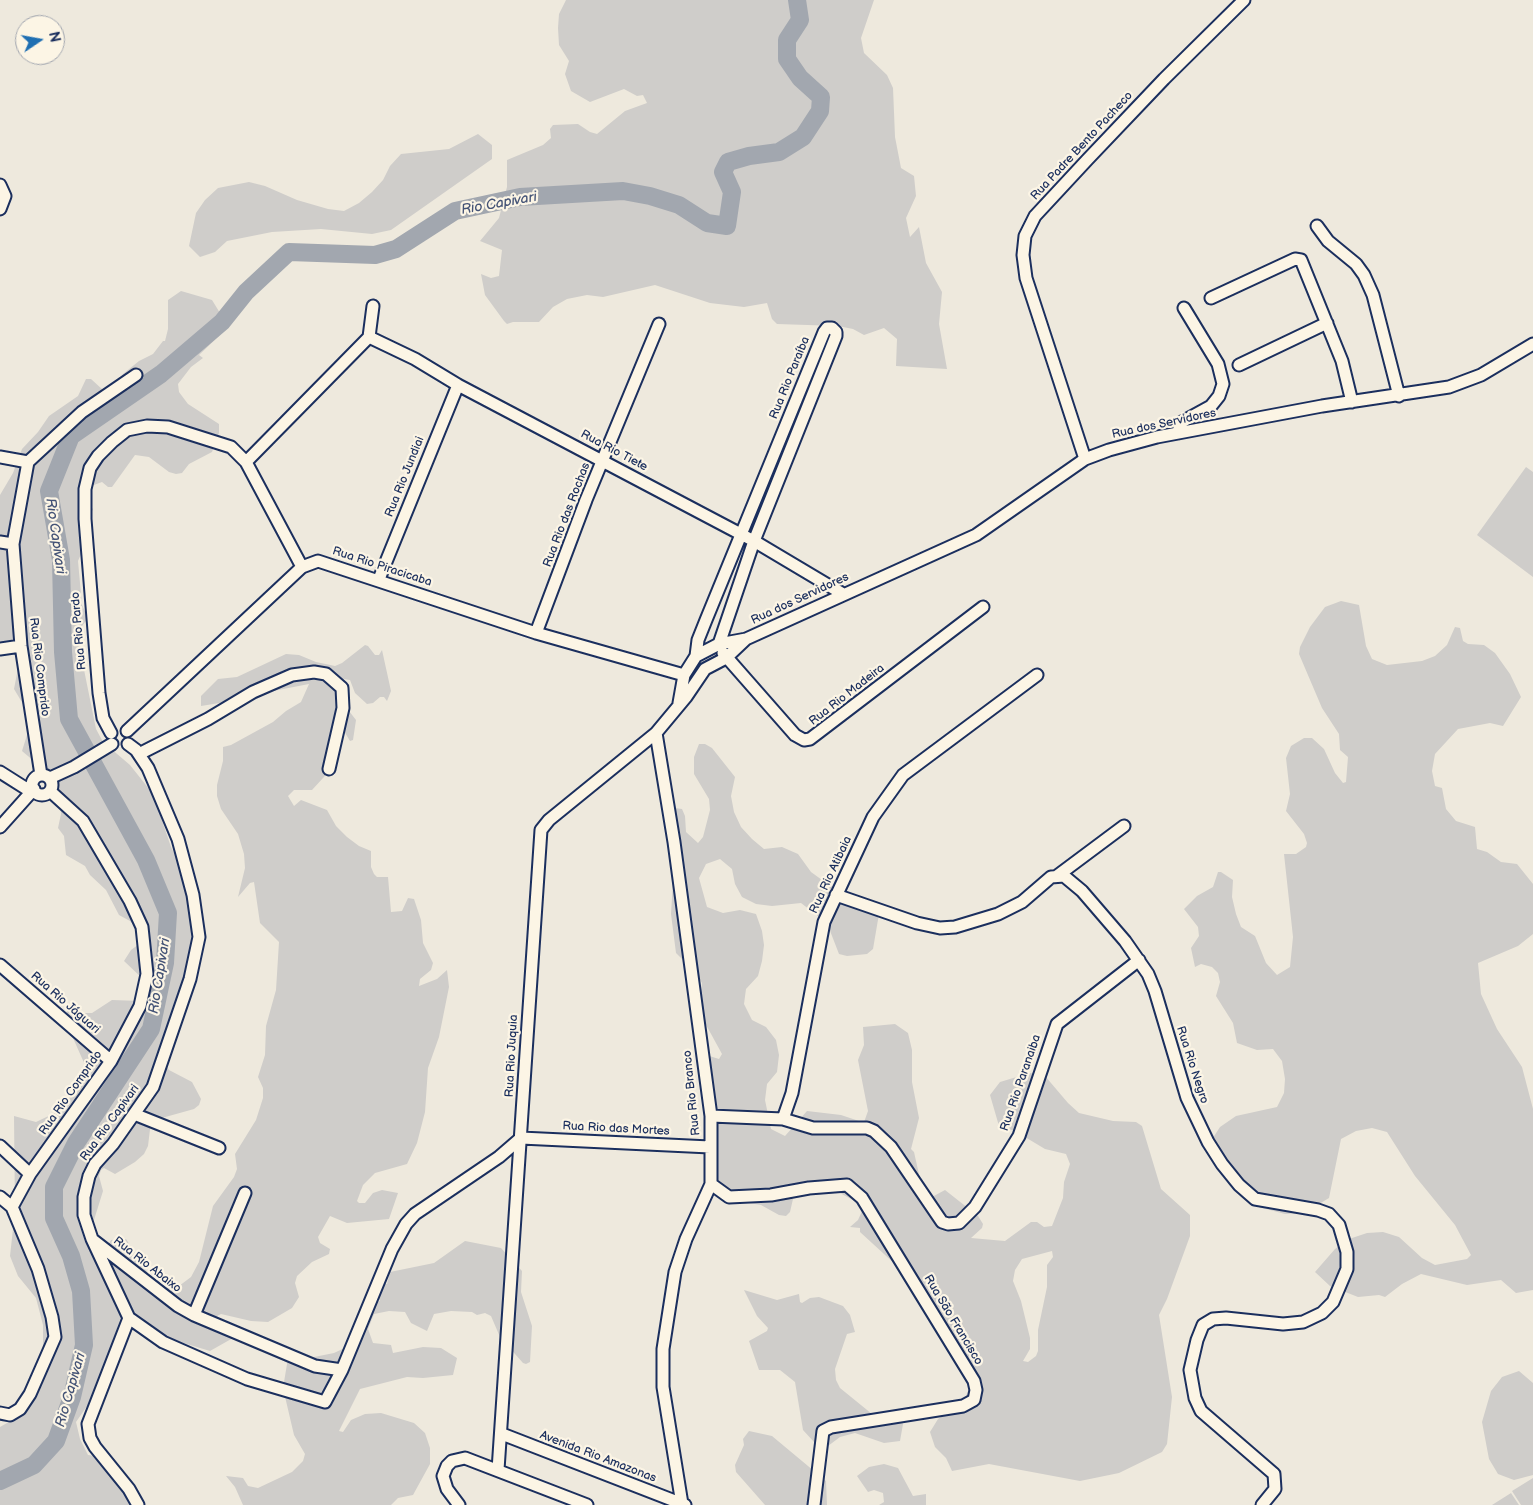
<!DOCTYPE html>
<html>
<head>
<meta charset="utf-8">
<style>
	body { margin:0 }
	#map { position:relative; width:1533px; height:1505px; overflow:hidden; background:#eee9dd; font-family:"Balsamiq Sans",sans-serif }
	canvas { display:block }
	.north { position:absolute; left:15px; top:15px; width:50px; height:50px; box-sizing:border-box; background:#fcf5e5; border:1px solid #a2a6af; border-radius:50%; rotate:78deg; font-size:14px; font-weight:700; line-height:20px; text-align:center; color:#1b2f5e }
	.north::after { content:''; display:block; margin:auto; width:18px; height:22px; background:#1f6fb2; clip-path:polygon(50% 0,100% 100%,50% 72%,0 100%) }
</style>
</head>
<body>
<div id="map">
<canvas width="1533" height="1505"></canvas>
<div class="north">N</div>
</div>
<script>
const c = document.querySelector('canvas').getContext('2d');
c.lineJoin = 'round';
function paint(path, color) {
  c.fillStyle = color;
  c.fill(path, 'evenodd');
}
function toPath(rows) {
  const path = new Path2D();
  for (const r of rows) {
    if (r.length === 3) {
      path.moveTo(r[0] + r[2], r[1]);
      path.arc(r[0], r[1], r[2], 0, 2 * Math.PI);
      continue;
    }
    path.moveTo(r[0], r[1]);
    for (let i = 2; i < r.length; i += 2) path.lineTo(r[i], r[i + 1]);
  }
  return path;
}
function trace(path, color, width, dash) {
  c.strokeStyle = color;
  c.lineWidth = width;
  c.lineCap = dash ? 'butt' : 'round';
  c.setLineDash(dash || []);
  c.stroke(path);
}
function drawText(font, color, halo, rows, align = 'center') {
  c.font = font + ' "Balsamiq Sans",sans-serif';
  c.lineWidth = 4.5;
  c.setLineDash([]);
  c.textBaseline = 'middle';
  c.strokeStyle = halo;
  c.fillStyle = color;
  for (const [text, x, y, turn = 0] of rows) {
    c.save();
    c.translate(x, y);
    c.rotate((+turn || 0) * Math.PI / 180);
    c.textAlign = isNaN(turn) ? turn : align;
    if (halo) c.strokeText(text, 0, 0);
    c.fillText(text, 0, 0);
    c.restore();
  }
}
paint(toPath([
	[566,0,874,0,861,38,864,53,887,75,893,88,895,137,901,168,914,176,916,196,906,218,910,237,919,227,926,263,942,292,939,324,947,369,896,366,897,339,884,328,864,335,853,329,838,326,777,324,772,319,767,303,744,307,710,303,655,285,603,297,587,295,567,299,553,307,539,322,513,322,507,324,504,321,485,295,481,274,491,278,499,276,502,250,480,241,499,218,507,187,507,160,543,145,551,138,550,129,553,125,578,124,590,132,597,134,625,111,647,103,643,95,637,96,624,89,590,102,571,91,565,74,569,61,559,45,558,28,559,14],
	[478,134,492,145,492,159,391,230,372,234,321,229,272,232,227,241,215,252,200,257,189,246,196,213,205,200,218,188,249,182,265,186,297,200,328,209,344,211,359,203,372,192,383,180,390,166,401,154,449,149],
	[181,291,212,300,220,313,219,336,199,355,203,358,191,367,178,384,179,392,188,404,219,424,219,433,212,452,189,464,182,473,176,474,169,472,149,457,135,455,112,487,108,487,102,482,83,489,82,498,93,509,87,522,90,547,81,554,78,561,82,605,88,618,79,630,79,645,96,729,103,742,130,765,153,794,171,847,184,872,197,926,166,1065,169,1070,192,1082,201,1099,199,1105,194,1109,151,1121,148,1146,144,1154,135,1162,115,1174,104,1168,101,1170,99,1176,103,1191,89,1236,94,1258,100,1272,103,1274,105,1250,111,1240,126,1239,151,1278,163,1287,179,1286,191,1277,199,1262,213,1206,234,1177,237,1169,235,1154,256,1120,263,1098,263,1088,258,1077,265,1055,266,1026,276,990,279,942,260,923,254,882,250,883,238,897,245,868,244,854,238,834,221,809,217,796,217,785,223,761,223,747,231,745,273,722,286,711,301,702,309,684,273,691,256,697,201,706,201,696,218,679,237,677,286,654,299,655,316,662,335,666,342,663,365,645,368,646,375,655,379,655,382,650,391,691,387,701,384,697,380,697,373,703,367,704,355,693,350,680,344,679,335,693,356,720,353,740,350,741,344,731,341,731,337,745,339,755,334,766,312,790,294,790,288,796,294,806,301,800,327,810,336,826,347,837,359,846,371,851,371,867,374,874,377,877,388,877,391,912,402,911,408,898,414,899,421,920,423,943,433,963,431,970,420,979,419,986,437,979,447,970,449,987,439,1037,428,1068,425,1112,417,1143,407,1164,375,1173,363,1185,357,1201,359,1203,365,1203,373,1193,382,1190,398,1193,389,1219,347,1223,330,1216,318,1237,320,1243,330,1249,329,1254,312,1262,297,1276,295,1283,299,1297,292,1308,268,1322,251,1321,221,1314,217,1316,219,1320,240,1334,210,1351,167,1338,130,1315,122,1314,94,1396,76,1422,80,1439,88,1455,97,1456,102,1466,115,1475,133,1505,0,1505,0,1427,14,1419,25,1408,41,1363,43,1345,43,1325,36,1298,18,1276,10,1256,15,1211,14,1116,36,1122,59,1111,83,1080,85,1065,65,1020,67,1011,73,1007,82,1013,92,1013,112,1000,140,1001,143,979,124,961,131,950,142,942,142,935,130,921,119,915,106,890,90,875,85,866,66,855,64,836,58,828,61,814,60,794,54,778,22,751,27,735,26,709,14,689,21,653,0,644,0,495,13,473,22,449,38,432,49,416,78,396,86,379,91,379,103,390,108,392,123,374,139,361,153,354,163,341,165,341,168,329,168,300],
	[1526,467,1533,472,1533,577,1477,535],
	[1341,601,1359,605,1366,646,1372,659,1387,665,1422,661,1435,656,1447,645,1455,627,1460,628,1463,641,1468,644,1484,645,1495,653,1510,674,1521,697,1503,726,1490,723,1458,729,1435,754,1432,771,1435,786,1442,788,1446,809,1456,821,1475,827,1477,849,1487,852,1501,862,1517,864,1533,884,1533,934,1518,946,1478,963,1481,994,1497,1029,1522,1067,1533,1109,1533,1290,1516,1293,1501,1280,1467,1285,1421,1274,1402,1284,1385,1297,1379,1295,1358,1297,1330,1286,1315,1272,1335,1249,1349,1239,1367,1233,1383,1232,1399,1237,1422,1258,1435,1265,1467,1259,1471,1255,1455,1225,1415,1176,1387,1132,1372,1128,1356,1131,1341,1139,1329,1198,1304,1213,1285,1214,1255,1206,1229,1185,1215,1159,1211,1141,1220,1127,1236,1116,1277,1107,1284,1093,1285,1079,1282,1061,1273,1049,1257,1050,1237,1043,1233,1023,1216,996,1220,982,1218,973,1212,967,1201,964,1195,967,1191,948,1199,936,1198,927,1184,909,1197,896,1213,887,1218,872,1221,872,1233,880,1232,897,1236,914,1241,927,1255,936,1266,963,1277,975,1290,967,1293,937,1284,854,1296,854,1306,847,1307,843,1304,834,1286,811,1290,794,1286,758,1291,746,1304,738,1312,738,1324,749,1335,773,1343,783,1346,782,1348,757,1340,750,1339,734,1322,708,1299,654,1300,647,1310,627,1325,607],
	[699,744,705,744,712,748,735,777,731,796,734,812,741,827,752,839,764,849,782,847,798,854,811,872,829,885,880,908,873,949,867,954,847,956,839,954,827,923,801,903,772,906,756,904,742,897,735,884,732,869,720,859,706,864,699,878,707,907,723,913,740,910,756,914,762,931,764,945,762,961,758,976,746,989,744,1004,752,1020,766,1027,776,1040,779,1055,777,1072,767,1084,765,1100,771,1129,785,1136,807,1111,841,1115,859,1121,863,1125,868,1111,858,1060,864,1045,863,1027,895,1024,908,1033,912,1050,912,1082,919,1118,911,1149,914,1152,924,1197,932,1197,945,1190,978,1216,983,1224,982,1228,971,1238,1005,1241,1031,1222,1037,1222,1044,1227,1052,1226,1063,1198,1064,1182,1070,1164,1066,1154,1045,1149,1015,1131,999,1126,990,1095,1000,1082,1030,1073,1045,1076,1068,1103,1079,1113,1113,1121,1136,1122,1142,1126,1161,1189,1190,1215,1190,1236,1167,1299,1159,1315,1172,1397,1167,1444,1162,1452,1119,1473,1080,1481,989,1464,952,1471,946,1458,935,1447,930,1432,938,1419,964,1401,970,1386,966,1353,956,1339,931,1315,904,1280,896,1265,860,1232,860,1228,850,1227,858,1220,863,1209,862,1205,818,1181,801,1189,793,1199,790,1212,786,1216,779,1215,761,1205,725,1199,708,1170,704,1138,707,1132,705,1065,695,1045,703,1054,719,1059,722,1054,699,1012,702,983,695,972,676,953,671,914,673,881,671,813,675,808,682,809,685,816,686,832,698,843,703,837,710,810,709,799,694,774,694,757],
	[1052,1251,1053,1257,1047,1265,1047,1287,1038,1330,1038,1351,1036,1356,1028,1362,1023,1361,1030,1349,1030,1338,1021,1301,1013,1281,1015,1270,1022,1259],
	[465,1241,501,1248,522,1271,521,1292,532,1326,530,1362,526,1364,523,1363,500,1337,491,1316,485,1313,477,1315,472,1312,451,1311,434,1314,427,1331,411,1323,405,1312,389,1311,374,1314,368,1329,373,1343,391,1345,393,1353,423,1347,441,1348,457,1358,453,1375,423,1378,407,1377,360,1389,339,1431,343,1432,351,1420,365,1414,381,1413,414,1423,425,1433,430,1448,430,1464,413,1495,398,1498,391,1505,243,1505,235,1487,226,1476,243,1478,248,1486,258,1488,292,1472,303,1461,305,1454,294,1435,283,1388,288,1358,304,1359,334,1353,351,1345,370,1303,380,1301,371,1284,376,1282,387,1284,390,1272,434,1263],
	[744,1290,777,1300,799,1294,800,1302,802,1303,810,1298,819,1297,843,1306,850,1315,855,1332,847,1334,835,1369,836,1380,840,1388,872,1414,899,1413,903,1424,900,1441,884,1443,855,1433,840,1437,828,1446,814,1442,803,1430,795,1382,780,1370,759,1370,749,1341,767,1331,768,1328,757,1316],
	[1519,1371,1533,1383,1533,1475,1514,1480,1498,1474,1489,1459,1482,1422,1491,1391,1502,1377],
	[749,1431,772,1436,826,1481,827,1505,765,1505,736,1472,735,1465,744,1445,743,1439],
	[884,1464,898,1468,913,1496,926,1494,926,1505,879,1505,884,1502,883,1493,874,1490,868,1492,857,1476,869,1467],
	[1533,1478,1533,1505,1521,1505,1512,1491],
	[1511,1493,1519,1505,1492,1505]
]), '#cfcdca');
trace(toPath([
	[0,1481,34,1465,56,1441,72,1397,84,1345,81,1291,71,1256,54,1218,54,1187,76,1143,151,1029,165,963,168,913,146,860,69,719,63,652,61,560,49,491,71,436,161,374,222,322,246,292,289,252,375,255,396,249,455,211,520,197,623,191,650,196,679,205,707,223,727,226,732,192,723,172,728,162,749,156,779,152,803,137,820,111,821,97,800,78,787,59,787,40,800,20,797,0]
]), '#a2a7af', 18);
const minor = toPath([
	[0,185,5,196,0,209],
	[1317,226,1328,241,1356,264,1364,275,1373,295,1399,396],
	[1211,298,1295,259,1301,260,1342,361,1352,402],
	[369,337,415,359,458,385,754,541,843,594],
	[369,337,373,306],
	[1239,365,1327,323],
	[1178,433,1180,423,1211,406,1219,396,1223,384,1218,364,1184,308],
	[0,457,28,462],
	[1085,459,1026,278,1023,255,1025,236,1035,216,1087,160,1164,79,1244,0],
	[246,462,369,337],
	[0,542,13,544],
	[379,579,458,385],
	[536,633,586,500,659,324],
	[0,649,21,646],
	[723,653,795,735,804,740,810,739,983,607],
	[696,656,719,644,746,639,976,535,1085,459,1109,450,1157,437,1322,406,1449,387,1481,375,1533,344],
	[679,703,684,675,696,656,698,640,706,620,824,332,827,328,832,328,836,332,836,336,754,541,719,644],
	[127,731,302,567,318,561,536,633,684,675],
	[111,733,103,718,99,693,85,519,85,489,90,468,98,456,112,442,127,430,147,426,168,427,231,447,246,462,302,567],
	[656,733,674,842,711,1116,711,1184,686,1239,675,1272,663,1349,663,1387,682,1504],
	[128,744,136,750,148,768,178,839,193,895,199,937,190,979,153,1087,113,1144,95,1164,89,1176,84,1197,84,1215,92,1239,129,1318,163,1342,247,1379,325,1402,342,1370],
	[139,754,208,719,253,692,292,675,314,672,326,674,342,688,343,708,329,769],
	[0,772,30,791],
	[41,775,21,646,13,544,28,462,82,412,136,375],
	[42,785,10],
	[50,778,74,767,112,744],
	[0,827,34,789],
	[1057,876,1124,826],
	[836,895,917,923,940,928,955,927,998,914,1022,902,1051,877,1064,876,1082,891,1125,941,1148,974,1155,991,1187,1098,1208,1142,1222,1164,1239,1185,1255,1199,1318,1210,1329,1214,1339,1225,1347,1252,1347,1269,1333,1302,1322,1313,1303,1322,1283,1324,1226,1318,1213,1319,1203,1325,1197,1340,1190,1370,1195,1398,1201,1411,1274,1474,1275,1489,1262,1505],
	[0,965,111,1061],
	[134,1114,219,1148],
	[711,1116,783,1119,792,1093,824,922,873,817,903,775,1037,675],
	[783,1119,813,1128,867,1128,874,1131,891,1147,942,1222,948,1224,959,1223,975,1207,1019,1136,1057,1024,1139,960],
	[0,1146,30,1174],
	[711,1184,729,1197,771,1195,809,1188,847,1185,862,1198,974,1381,976,1390,974,1400,963,1406,831,1427,823,1431,814,1505],
	[0,1197,12,1207],
	[93,1240,178,1306,194,1315,315,1366,342,1370,392,1249,406,1224,415,1214,499,1157,521,1138,710,1147],
	[194,1315,245,1193],
	[129,1318,88,1424,90,1438,95,1447,129,1489,138,1505],
	[0,1413,10,1415,20,1409,30,1394,55,1337,52,1317,38,1269,12,1207,30,1174,111,1061,140,1006,147,974,142,927,130,901,83,821,50,791],
	[502,1434,685,1505],
	[498,1470,541,830,549,820,656,733,686,697,705,669,726,658,746,639],
	[459,1505,447,1489,443,1476,447,1466,452,1461,465,1458,587,1505]
]);
trace(minor, '#1b2f5e', 15);
trace(minor, '#fcf5e5', 11);
drawText('12px', '#1b2f5e', '#fcf5e5', [
	["Rua Padre Bento Pacheco",1082,146,-47],
	["Rua Rio Paraíba",790,378,-68],
	["Rua dos Servidores",1164,424,-12],
	["Rua Rio Tiete",614,451,28],
	["Rua Rio Jundiai",405,477,-68],
	["Rua Rio das Rochas",567,515,-69],
	["Rua Rio Piracicaba",382,567,18],
	["Rua dos Servidores",800,599,-25],
	["Rua Rio Pardo",79,631,-95],
	["Rua Rio Comprido",39,667,83],
	["Rua Rio Madeira",847,695,-38],
	["Rua Rio Atibaia",831,875,-65],
	["Rua Rio Jáguari",65,1003,41],
	["Rua Rio Juquia",512,1056,-87],
	["Rua Rio Negro",1192,1065,72],
	["Rua Rio Paranaiba",1021,1083,-71],
	["Rua Rio Comprido",71,1093,-55],
	["Rua Rio Branco",692,1093,-96],
	["Rua Rio Capivari",110,1123,-54],
	["Rua Rio das Mortes",616,1129,3],
	["Rua Rio Abaixo",147,1265,38],
	["Rua São Francisco",953,1320,59],
	["Avenida Rio Amazonas",598,1457,21]
]);
drawText('italic 14px', '#445376', '#fcf5e5', [
	["Rio Capivari",499,204,-10],
	["Rio Capivari",55,536,82],
	["Rio Capivari",160,976,-81],
	["Rio Capivari",71,1390,-74]
]);
</script>
</body>
</html>
